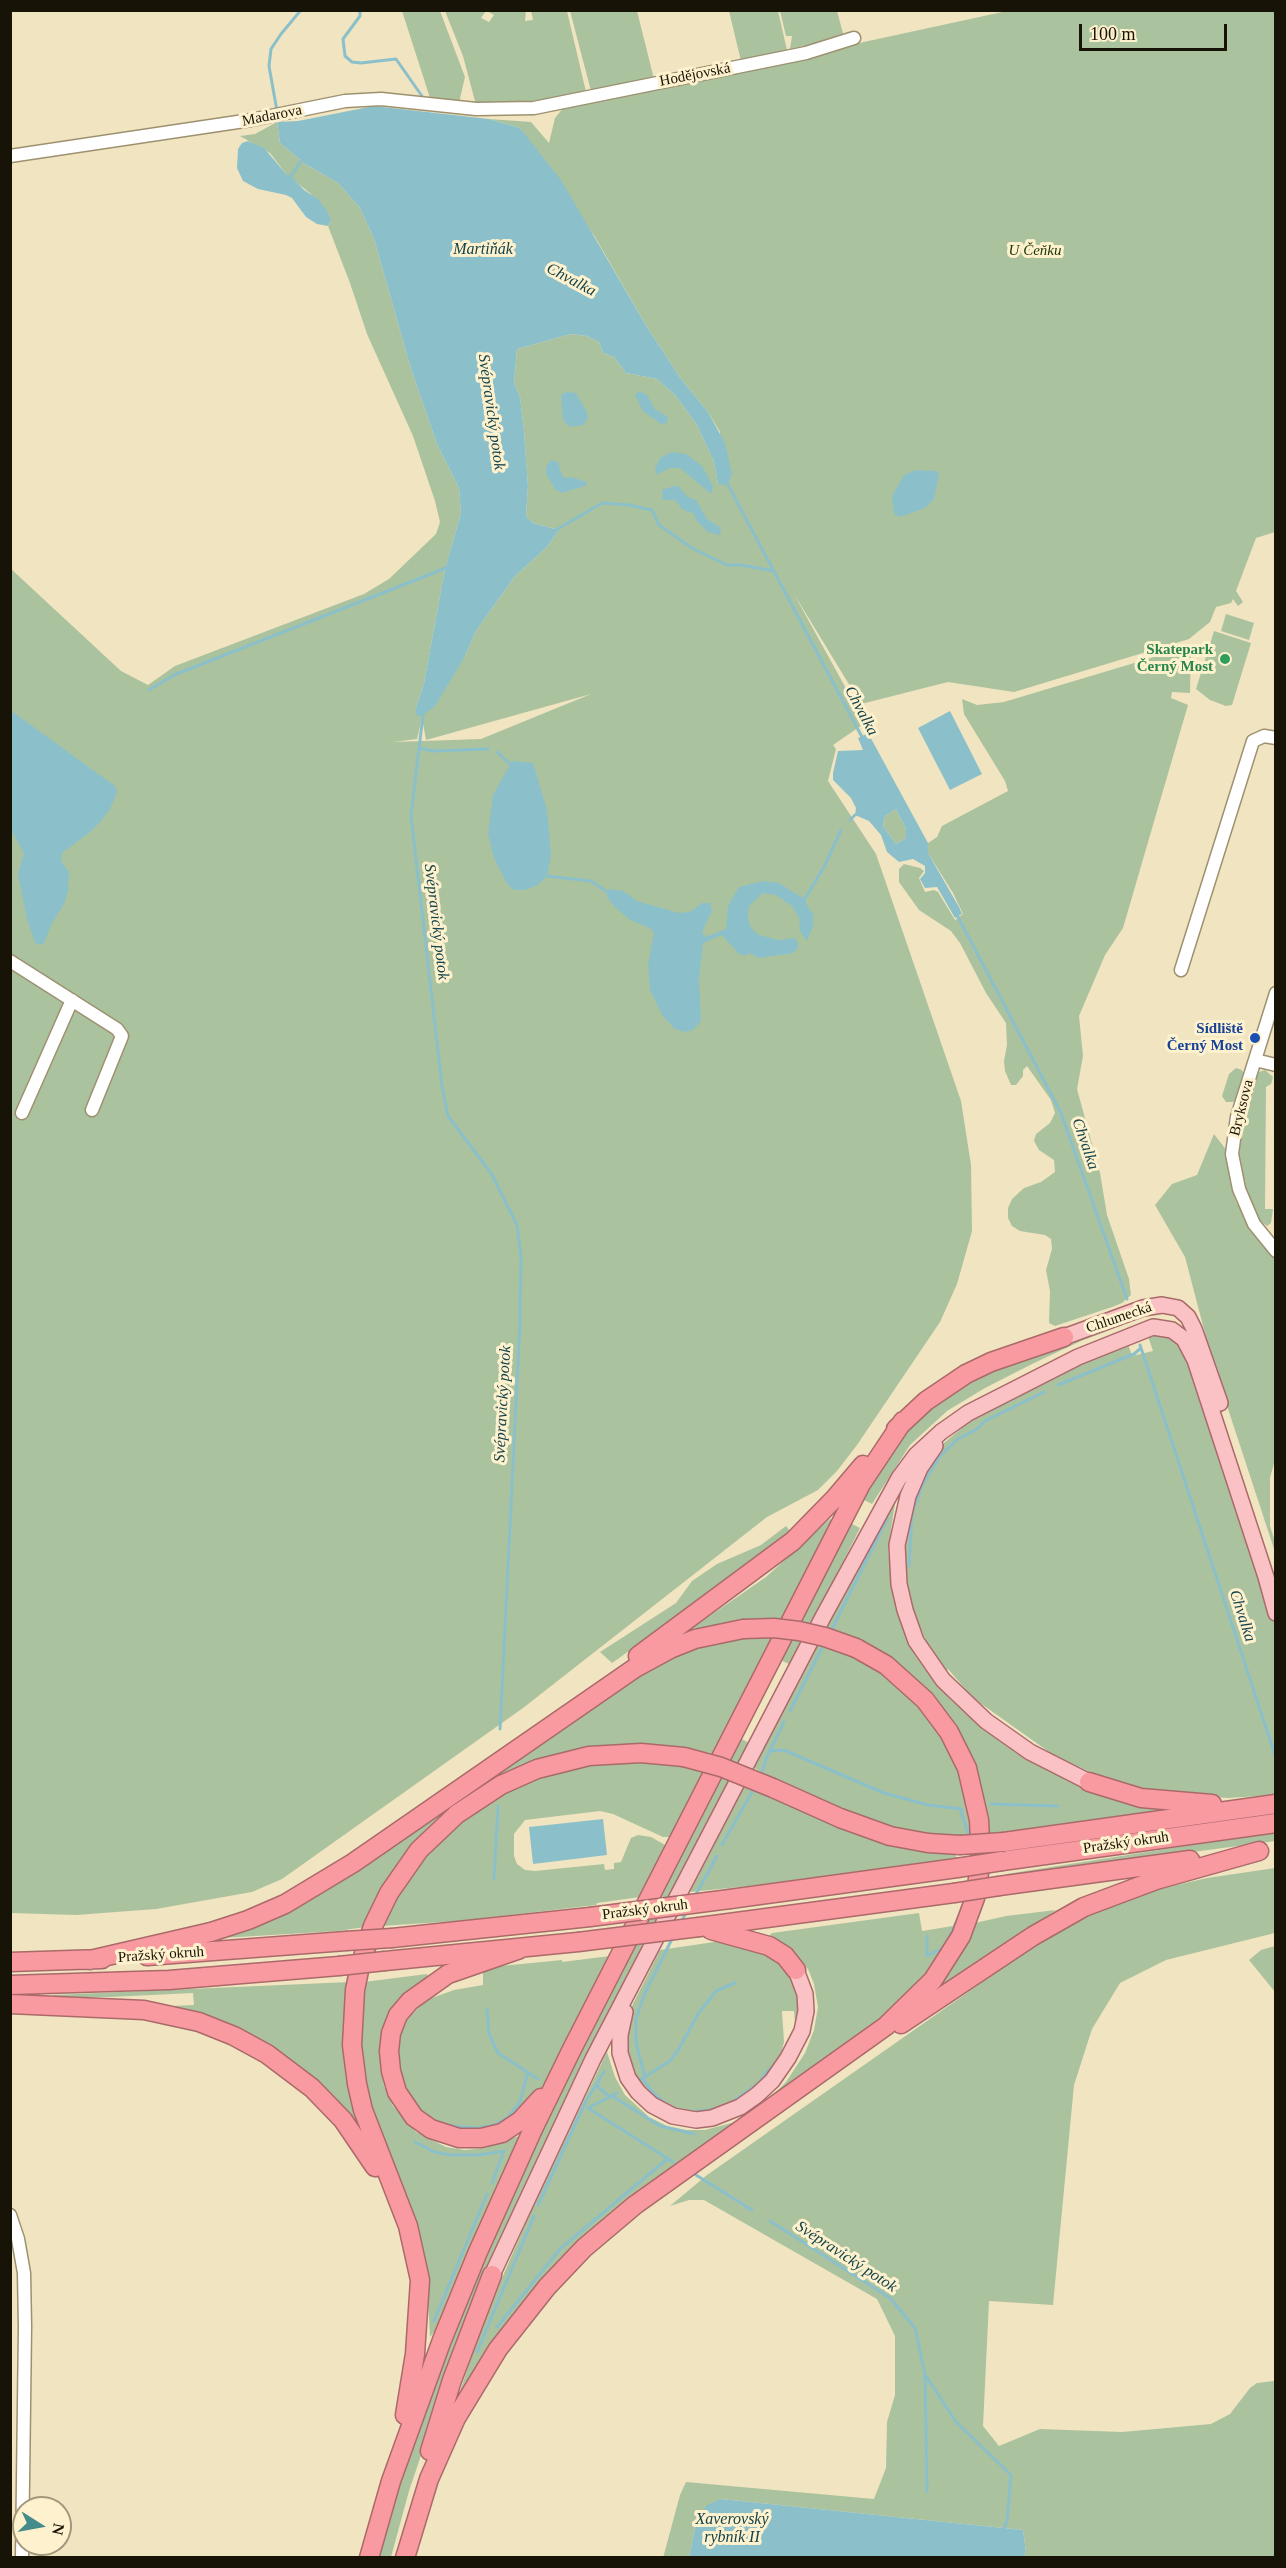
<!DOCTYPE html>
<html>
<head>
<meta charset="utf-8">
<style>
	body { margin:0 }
	#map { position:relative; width:1286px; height:2568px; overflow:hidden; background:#f1e4c0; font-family:"Times New Roman",serif }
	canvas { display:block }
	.frame { position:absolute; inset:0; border:12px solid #181307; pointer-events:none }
	.north { position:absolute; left:12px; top:2496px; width:60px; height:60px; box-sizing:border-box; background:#fef1cd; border:2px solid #a2987e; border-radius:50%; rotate:101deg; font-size:16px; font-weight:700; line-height:24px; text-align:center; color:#181307 }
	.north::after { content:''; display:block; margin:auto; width:21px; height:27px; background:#448c8c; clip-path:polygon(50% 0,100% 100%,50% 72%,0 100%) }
	.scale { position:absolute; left:1079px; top:24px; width:148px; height:27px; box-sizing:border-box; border:3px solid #181307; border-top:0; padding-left:8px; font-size:18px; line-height:21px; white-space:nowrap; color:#181307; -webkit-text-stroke:4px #fef1cd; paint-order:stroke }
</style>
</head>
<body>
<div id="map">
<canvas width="1286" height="2568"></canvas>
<div class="frame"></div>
<div class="north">N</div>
<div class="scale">100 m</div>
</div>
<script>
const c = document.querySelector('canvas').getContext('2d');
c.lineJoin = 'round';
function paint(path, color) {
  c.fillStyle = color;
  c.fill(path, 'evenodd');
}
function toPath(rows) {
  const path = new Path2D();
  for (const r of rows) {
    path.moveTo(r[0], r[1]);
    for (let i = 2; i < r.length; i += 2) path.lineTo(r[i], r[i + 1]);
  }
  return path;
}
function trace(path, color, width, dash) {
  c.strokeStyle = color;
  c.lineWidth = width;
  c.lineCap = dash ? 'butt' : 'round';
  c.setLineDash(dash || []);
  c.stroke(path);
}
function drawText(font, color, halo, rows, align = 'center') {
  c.font = font + ' "Times New Roman",serif';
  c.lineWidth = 6;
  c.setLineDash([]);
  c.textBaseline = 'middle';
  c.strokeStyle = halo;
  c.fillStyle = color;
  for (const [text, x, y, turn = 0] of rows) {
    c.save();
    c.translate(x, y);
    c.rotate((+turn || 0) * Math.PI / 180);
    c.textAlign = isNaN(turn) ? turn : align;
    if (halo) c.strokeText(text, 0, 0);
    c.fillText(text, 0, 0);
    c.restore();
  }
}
paint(toPath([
	[823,10,837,11,844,37,790,49,792,36,786,36,780,11],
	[402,11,440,11,465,77,459,103,431,101],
	[445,11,486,11,481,18,489,22,494,15,487,11,526,11,525,21,533,20,531,11,567,11,586,92,521,103,476,105,463,56],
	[570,11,637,11,654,79,591,91],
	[729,11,778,11,787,50,741,61],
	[1007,11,1275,11,1275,532,1256,538,1236,591,1243,602,1238,606,1233,599,1231,603,1216,607,1210,622,1189,639,1014,692,948,682,861,704,794,594,865,723,833,745,836,749,828,781,876,854,961,1101,971,1165,972,1231,957,1284,940,1322,857,1445,837,1471,818,1490,767,1517,523,1708,282,1879,252,1892,156,1909,76,1915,11,1913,10,568,121,671,148,685,175,666,364,594,389,579,436,534,440,522,435,501,413,436,367,334,350,283,328,226,330,223,311,194,287,175,270,153,240,136,255,134,277,122,280,143,305,164,338,183,360,208,374,239,411,369,437,444,459,488,461,513,445,569,424,683,416,708,464,658,476,631,515,576,546,548,559,530,533,523,526,516,528,486,524,431,520,397,514,383,517,349,571,334,587,336,599,342,603,353,614,357,626,373,657,379,676,396,697,425,714,462,718,484,720,432,708,412,681,379,647,327,595,237,520,128,489,119,531,122,549,143,555,118,564,107],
	[591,694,481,739,393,742,417,739,422,718,426,740],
	[1226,614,1254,623,1249,640,1221,631],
	[1214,631,1251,643,1232,705,1226,706,1210,700,1196,689],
	[1191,646,1190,693,1172,692,1171,698,1188,705,1123,928,1105,955,1079,1016,1083,1056,1077,1089,1100,1173,1107,1215,1129,1279,1131,1295,1122,1303,1112,1307,1055,1326,1049,1323,1050,1291,1046,1270,1052,1249,1051,1239,1045,1235,1020,1231,1012,1226,1008,1218,1008,1208,1012,1199,1024,1188,1041,1182,1055,1172,1054,1160,1039,1150,1034,1141,1036,1134,1050,1123,1055,1113,1051,1100,1027,1066,1023,1070,1023,1076,1016,1085,1011,1085,1005,1071,1004,1061,1007,1045,1006,1023,986,993,960,943,951,931,919,910,899,882,899,869,904,864,920,868,924,871,919,878,925,892,934,890,938,892,955,920,963,914,953,893,928,853,928,843,937,837,942,826,1008,791,1005,781,964,714,962,699,977,705,1004,702],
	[896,809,906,829,906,838,896,844,883,826,885,816],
	[1236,1068,1242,1070,1244,1075,1237,1099,1233,1102,1226,1102,1222,1096,1229,1074],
	[1265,1070,1273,1077,1271,1084,1266,1087,1265,1209,1273,1209,1271,1223,1267,1226,1260,1221,1240,1176,1239,1158,1241,1123,1253,1082,1259,1072],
	[1214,1134,1227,1151,1231,1186,1236,1202,1258,1239,1275,1259,1276,1456,1270,1478,1270,1526,1275,1542,1275,1552,1212,1360,1185,1257,1155,1205,1172,1184,1197,1175],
	[1123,1323,1123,1325,1081,1341,1032,1364,985,1388,947,1411,910,1445,872,1504,860,1498,898,1440,921,1416,960,1387,989,1372],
	[1162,1335,1174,1341,1179,1345,1195,1378,1275,1622,1275,1795,1228,1798,1181,1795,1138,1788,1090,1772,1052,1754,973,1698,948,1669,945,1672,930,1649,914,1614,905,1577,904,1539,910,1504,936,1452,945,1442,974,1418,1051,1376,1128,1344,1132,1356,1153,1351,1148,1336],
	[896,1498,888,1548,891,1583,906,1636,915,1655,927,1672,951,1700,975,1722,1028,1760,1077,1785,1137,1805,1157,1809,1157,1812,989,1834,979,1776,966,1745,951,1718,932,1695,911,1674,889,1657,860,1639,853,1656,878,1668,928,1713,959,1767,975,1835,947,1838,877,1825,785,1785,754,1768,880,1520],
	[830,1519,833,1520,714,1754,686,1748,667,1747,484,1786,365,1927,338,1931,222,1938,645,1670,684,1650,759,1635,759,1618,691,1629,766,1577],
	[848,1522,860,1528,791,1665,778,1659],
	[786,1526,790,1531,771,1551,612,1663,600,1652,676,1603,692,1581,717,1564,761,1545],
	[738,1737,751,1744,635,1966,434,2417,409,2491,391,2557,376,2558,411,2439,508,2195],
	[663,1760,705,1771,671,1837,663,1837,613,1814,600,1811,525,1820,514,1834,514,1856,517,1864,525,1870,535,1871,604,1864,605,1870,614,1869,614,1863,621,1862,631,1838,638,1835,651,1837,665,1845,665,1848,640,1897,597,1903,596,1905,458,1921,381,1926,415,1867,456,1824,512,1787,576,1765],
	[745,1785,955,1851,956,1858,749,1886,690,1892],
	[1275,1832,1275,1841,1007,1877,1006,1874],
	[1275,1868,1275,1933,1166,1960,1120,1983,1092,2029,1074,2085,1053,2305,989,2301,983,2426,999,2446,1040,2429,1122,2432,1211,2424,1230,2414,1250,2388,1257,2383,1274,2381,1275,2557,1023,2557,1026,2552,1023,2530,721,2499,697,2519,689,2557,663,2558,680,2495,686,2482,874,2499,886,2468,887,2422,895,2395,895,2336,877,2299,704,2200,689,2200,670,2206,707,2175,1034,1946,1076,1921,1114,1903,1151,1891,1207,1878],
	[1056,1910,982,1959,932,1994,975,1923,1006,1916],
	[919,1913,922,1931,959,1925,934,1968,892,2012,769,2099,786,2082,805,2053,814,2030,818,2007,814,1984,808,1969,791,1948,768,1937,772,1933],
	[721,1941,754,1945,787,1966,801,1995,796,2035,794,2011,782,2011,784,2042,778,2066,750,2095,704,2114,668,2110,635,2081,625,2047,630,2010,660,1950],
	[1275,1946,1276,1946,1275,1992,1249,1960,1261,1950],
	[610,1956,542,2090,509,2123,464,2134,417,2113,396,2072,399,2036,407,2020,421,2005,429,1999,454,1990,483,1985,483,1971,491,1967,562,1960,562,1962],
	[427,1974,428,1976,397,2000,383,2029,380,2064,384,2086,393,2106,416,2132,446,2147,465,2150,485,2148,519,2136,437,2328,430,2337,427,2278,421,2244,367,2095,360,2046,364,1982],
	[350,1982,362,2130,328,2091,275,2048,227,2023,173,2006,194,2005,193,1993,110,1997,53,1997,53,1995],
	[607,2052,615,2077,625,2095,649,2117,667,2126,686,2130,705,2130,735,2122,738,2123,618,2210,463,2393,460,2391,477,2341,502,2278,536,2200]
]), '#abc29f');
paint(toPath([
	[374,106,489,119,520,128,561,180,647,327,681,379,708,412,725,443,732,474,728,485,718,484,714,462,697,425,676,396,657,379,626,373,614,357,603,353,599,342,587,336,571,334,517,349,514,383,520,397,524,431,528,486,526,516,533,523,559,530,546,548,515,576,476,631,464,658,435,706,422,716,416,715,416,708,424,683,445,569,461,513,459,488,437,444,411,369,374,239,360,208,338,183,305,164,280,143,277,122,298,121],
	[248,141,264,148,287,175,290,175,304,190,318,199,327,211,331,220,328,226,317,224,306,217,292,198,286,195,258,189,243,181,237,168,238,149,242,143],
	[639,391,647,395,655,409,668,417,667,423,661,424,643,411,635,395],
	[567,392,576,393,587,412,588,418,583,425,570,427,563,420,561,395],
	[672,452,686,454,702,466,713,486,711,494,680,468,669,468,657,475,655,469,660,458],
	[551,460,558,462,562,475,565,478,571,477,587,482,585,486,562,493,556,490,546,474,546,467],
	[916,470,936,471,939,474,934,499,925,508,900,517,894,514,892,496,904,475],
	[674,486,678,486,688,497,696,500,707,519,721,528,720,535,708,532,696,520,694,514,682,509,675,500,663,500,662,490],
	[10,710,115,786,117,792,110,809,101,821,90,832,62,853,61,861,69,872,68,891,64,904,52,923,43,945,35,943,27,919,18,874,24,853,11,830],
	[950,711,982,774,950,790,918,728],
	[868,733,928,843,928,853,959,907,962,914,955,918,937,887,925,888,920,879,925,873,925,866,913,859,899,862,887,852,881,835,869,821,855,815,856,808,851,798,833,780,833,773,838,751,863,750,858,738],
	[896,809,906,829,906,838,896,844,883,826,885,816],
	[512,761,533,763,547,810,551,856,547,876,538,885,525,890,514,890,507,884,494,858,488,834,493,795],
	[763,881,779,883,801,897,806,897,806,904,813,914,813,926,807,941,800,931,799,917,792,906,776,895,763,893,749,906,748,917,750,926,757,934,763,936,779,940,794,938,798,942,798,948,793,953,759,958,749,953,744,956,739,954,722,935,703,943,699,977,701,1021,693,1030,684,1032,675,1029,662,1015,650,990,648,965,654,933,650,928,630,920,615,907,607,897,606,891,610,889,623,891,637,901,679,913,690,912,702,903,710,903,712,911,702,932,706,937,726,929,728,906,739,887],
	[603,1819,607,1855,533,1864,529,1827],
	[721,2499,1023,2530,1026,2552,1023,2558,689,2557,697,2519,707,2505]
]), '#8bc0ca');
trace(toPath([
	[360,10,360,16,343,39,345,56,352,62,361,63,396,59,424,99],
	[277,111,269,66,271,49,281,34,301,10],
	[291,176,301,161],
	[727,483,862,737],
	[556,530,602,503,629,505,652,510,659,525,692,548,727,565,741,565,774,571],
	[149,690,174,675,446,568],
	[423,715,411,816,442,1086,448,1116,491,1173,517,1225,521,1256,520,1322,500,1729],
	[419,748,433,751,488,749],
	[497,752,510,764],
	[850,820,855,815],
	[547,876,591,881,606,891],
	[806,897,824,867,841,830],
	[957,915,1061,1113,1127,1299],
	[1140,1345,1276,1758],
	[1058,1385,1134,1354,1141,1348],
	[909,1566,912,1513,923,1484,940,1456,958,1439,977,1429,985,1421,1044,1392],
	[830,1633,887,1519],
	[790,1711,824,1644],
	[770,1751,784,1750,884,1793,928,1805,962,1809],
	[761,1775,766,1759,784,1722],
	[991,1804,1058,1806],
	[960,1809,970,1839],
	[722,1845,755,1787],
	[494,1879,498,1806],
	[695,1896,717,1856],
	[681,1923,687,1910],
	[927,1936,927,1956,943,1948],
	[948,1940,959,1916],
	[487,2009,489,2034,498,2053,538,2079],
	[645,2077,636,2043,636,2019,644,1995,673,1937],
	[643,2079,654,2094,666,2104],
	[640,2080,670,2061,679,2049,698,2014,716,1991,735,1983],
	[596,2085,604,2072],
	[612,2096,660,2126,694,2134],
	[729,2104,758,2084,770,2068],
	[588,2108,673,2162],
	[588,2108,617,2093],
	[690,2112,715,2109],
	[451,2126,478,2128,494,2125,507,2118,520,2102,528,2072],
	[415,2142,434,2152,451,2155,479,2155,504,2151],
	[696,2175,752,2210],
	[492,2183,504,2151],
	[538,2205,586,2101,596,2085,610,2097],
	[770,2221,890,2298,915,2328,925,2374,927,2492],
	[434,2321,487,2194],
	[497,2327,560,2249,667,2159],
	[477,2352,534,2216],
	[926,2376,956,2422,1011,2475,1007,2522,1003,2530]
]), '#8bc0ca', 3);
const minor = toPath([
	[10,156,251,120,345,101,381,99,476,109,534,108,806,53,854,38],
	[10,961,117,1029,122,1036,92,1110],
	[1181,970,1253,741,1264,736,1276,738],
	[1276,993,1237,1117,1232,1154,1239,1189,1254,1224,1276,1251],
	[1255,1060,1276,1065],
	[22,1113,72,1000],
	[10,2215,18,2239,24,2273,25,2327,22,2558]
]);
const major = toPath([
	[1064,1337,1143,1308,1162,1305,1178,1308,1188,1317,1194,1329,1220,1403],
	[935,1446,920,1468,908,1496,897,1545,899,1584,905,1610,916,1641,943,1680,986,1721,1030,1752,1089,1782],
	[625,2012,620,2035,620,2053,628,2078,638,2092,652,2105,673,2116,696,2120,712,2118,740,2107,757,2095,772,2081,788,2058,802,2031,806,2011,805,1994,796,1970],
	[492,2275,593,2059,823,1617,899,1478,916,1455,941,1432,968,1413,1078,1357,1153,1327,1172,1330,1184,1339,1195,1360,1266,1577,1276,1613]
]);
const highway = toPath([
	[896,1429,926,1401,966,1374,991,1362,1064,1337],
	[638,1656,793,1541,835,1498,863,1465],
	[1089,1782,1141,1798,1212,1804],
	[773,1788,840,1818,890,1836,928,1843,960,1845],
	[1004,1842,1276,1804],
	[1002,1861,1276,1823],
	[999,1886,1190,1860],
	[730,1899,957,1868],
	[699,1927,954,1893],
	[711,1930,769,1946,785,1956,796,1970],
	[392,1938,590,1917],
	[520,1949,448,1974,410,2001,398,2015,391,2033,389,2051,391,2071,397,2092,414,2117,431,2129,459,2138,481,2138,502,2133,520,2121,541,2098],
	[147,1956,346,1941],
	[90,1960,211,1932,248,1920,285,1904,353,1863,635,1668,670,1649,695,1639,743,1629],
	[385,1961,578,1942],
	[10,1962,102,1959],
	[10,1985,169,1980,339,1966],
	[10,2004,144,2010,199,2022,234,2036,267,2054,312,2088,343,2120,375,2167],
	[901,2024,1033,1936,1084,1907,1156,1880,1259,1851],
	[405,2415,415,2354,420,2280,408,2226,363,2110,357,2084,352,2045,355,1990,360,1966,373,1926,389,1893,419,1850,457,1814,501,1785,537,1769,589,1756,641,1753,684,1757],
	[430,2451,452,2380,492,2275],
	[369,2558,391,2481,442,2340,477,2254,533,2129,571,2051,861,1484,903,1421],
	[405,2558,429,2479,456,2418,498,2349,547,2287,584,2248,635,2205,886,2026,933,1980,961,1936,975,1898,981,1860,979,1820,967,1768,949,1732,925,1700,886,1665,856,1648]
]);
trace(minor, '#9d9170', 15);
trace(major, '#aa6a6a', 18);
trace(highway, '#aa6a6a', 21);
trace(minor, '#fff', 12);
trace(major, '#fbc2c6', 15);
trace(highway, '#f999a0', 18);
const highwayBridge = toPath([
	[743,1629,774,1628,799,1631,825,1637,856,1648],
	[684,1757,721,1767,773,1788],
	[960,1845,1004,1842],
	[957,1868,1002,1861],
	[954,1893,999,1886],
	[590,1917,730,1899],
	[346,1941,392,1938],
	[578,1942,699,1927],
	[339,1966,385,1961]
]);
trace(highwayBridge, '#aa6a6a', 21, []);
trace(highwayBridge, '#f999a0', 18);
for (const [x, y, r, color] of [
	[1225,659,6,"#2e9e5b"],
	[1255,1038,6,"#1a4fb4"]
]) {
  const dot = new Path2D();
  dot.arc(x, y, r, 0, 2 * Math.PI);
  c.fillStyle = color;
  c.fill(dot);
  trace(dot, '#fef1cd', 2);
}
drawText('15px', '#181307', '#fef1cd', [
	["Hodějovská",695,75,-11],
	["Madarova",272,116,-11],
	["Bryksova",1242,1108,-76],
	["Chlumecká",1119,1318,-19],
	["Pražský okruh",1126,1843,-8],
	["Pražský okruh",645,1910,-7],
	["Pražský okruh",161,1955,-4]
]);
drawText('italic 15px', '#183500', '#fef1cd', [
	["U Čeňku",1035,251]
]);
drawText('bold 15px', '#27864d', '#fef1cd', [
	["Skatepark",1213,650],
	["Černý Most",1213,667]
], 'right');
drawText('bold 15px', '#164399', '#fef1cd', [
	["Sídliště",1243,1029],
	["Černý Most",1243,1046]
], 'right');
drawText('italic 16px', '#13434c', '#fef1cd', [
	["Martiňák",483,250],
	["Chvalka",571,280,28],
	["Svépravický potok",491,412,82],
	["Chvalka",861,711,62],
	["Svépravický potok",436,922,83],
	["Chvalka",1085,1144,71],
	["Svépravický potok",503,1404,-87],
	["Chvalka",1242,1616,72],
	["Svépravický potok",846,2257,33],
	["Xaverovský",732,2520],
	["rybník II",732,2538]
]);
</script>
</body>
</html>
